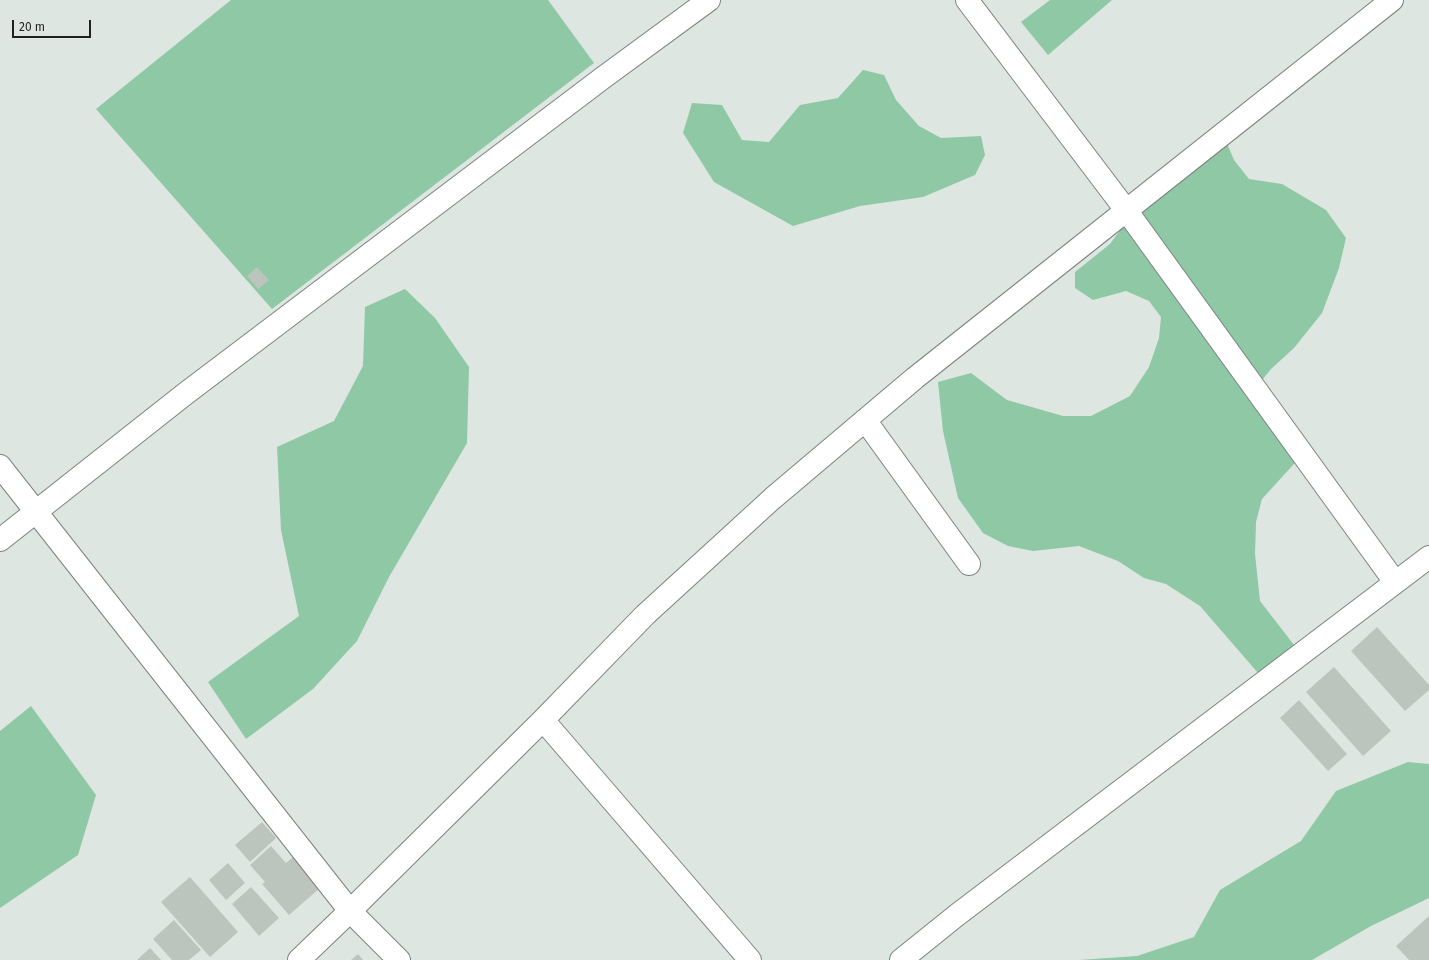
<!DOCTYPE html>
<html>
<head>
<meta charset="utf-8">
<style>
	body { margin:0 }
	#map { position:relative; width:1429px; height:960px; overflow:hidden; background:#dee6e1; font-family:"Fira Sans",sans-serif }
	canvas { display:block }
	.scale { position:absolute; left:12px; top:20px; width:79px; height:18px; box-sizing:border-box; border:2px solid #1f2220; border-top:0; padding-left:5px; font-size:12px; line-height:14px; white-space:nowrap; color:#1f2220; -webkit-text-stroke:3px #dee6e1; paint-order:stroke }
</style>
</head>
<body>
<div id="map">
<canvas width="1429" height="960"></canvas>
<div class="scale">20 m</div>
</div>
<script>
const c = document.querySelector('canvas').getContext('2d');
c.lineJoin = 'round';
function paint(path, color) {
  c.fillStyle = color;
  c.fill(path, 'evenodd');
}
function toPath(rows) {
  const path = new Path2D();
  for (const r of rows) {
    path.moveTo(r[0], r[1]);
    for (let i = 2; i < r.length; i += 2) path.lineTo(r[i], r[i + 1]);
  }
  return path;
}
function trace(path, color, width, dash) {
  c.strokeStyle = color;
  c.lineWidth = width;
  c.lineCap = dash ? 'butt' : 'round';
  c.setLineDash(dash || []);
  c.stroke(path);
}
paint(toPath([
	[231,0,548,0,594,63,272,309,96,109],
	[1050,0,1112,0,1048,55,1021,22],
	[863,70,884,75,896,100,919,126,941,138,981,136,985,155,975,175,923,197,860,206,793,226,714,182,683,133,692,103,722,105,742,140,769,142,800,105,838,98],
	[1223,134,1234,160,1249,179,1282,184,1326,210,1346,238,1339,268,1322,313,1294,348,1271,369,1255,389,1303,454,1262,499,1256,522,1255,554,1260,601,1301,654,1265,681,1200,606,1166,584,1144,578,1118,561,1079,546,1033,551,1008,546,983,533,958,498,943,431,938,382,971,373,1007,400,1063,416,1091,416,1130,396,1149,367,1159,338,1161,317,1149,301,1126,291,1093,300,1075,288,1075,272,1110,244,1148,193],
	[405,289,435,318,469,367,467,443,389,577,357,641,313,689,246,739,208,682,299,616,281,530,277,447,334,421,363,366,365,307],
	[31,706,96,795,78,855,0,908,0,731],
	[1408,762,1429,764,1429,898,1371,926,1312,960,1079,960,1137,956,1194,937,1220,890,1301,841,1336,791]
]), '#8ec8a4');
paint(toPath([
	[257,267,269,280,258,289,247,276],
	[1377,627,1429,685,1429,690,1405,711,1351,651],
	[1334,667,1391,731,1363,756,1306,692],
	[1299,700,1347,754,1328,771,1280,718],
	[262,822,276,838,250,862,235,845],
	[271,846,286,863,293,857,320,888,289,915,262,884,265,882,250,865],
	[228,863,245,883,226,900,209,880],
	[190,877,238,932,210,957,161,902],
	[251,887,279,918,259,936,232,904],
	[1429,916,1429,960,1409,960,1396,946],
	[174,920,201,950,189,960,172,960,153,939],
	[150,948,161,960,137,960],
	[358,954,363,960,351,960]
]), '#bcc4be');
const minor = toPath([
	[967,0,1126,210,1395,582],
	[865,420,969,564],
	[0,466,350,911,399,960],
	[0,540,185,394,604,77,709,0],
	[543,720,750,960],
	[299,960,350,911,543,720,645,615,773,498,915,378,1392,0],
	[901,960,957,915,1429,557]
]);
trace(minor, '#7b837e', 24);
trace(minor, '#fff', 22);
</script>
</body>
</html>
